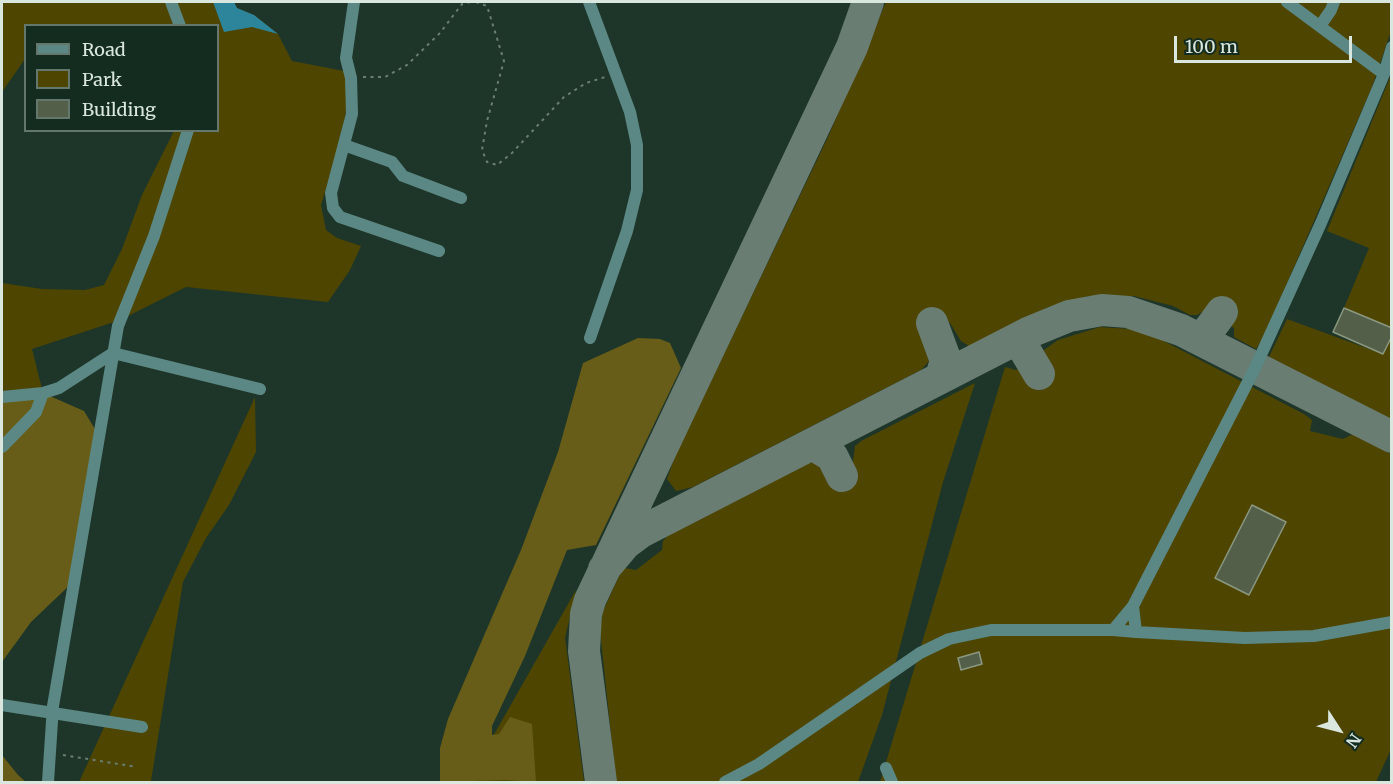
<!DOCTYPE html>
<html>
<head>
<meta charset="utf-8">
<style>
	body { margin:0 }
	#map { position:relative; width:1393px; height:784px; overflow:hidden; background:#1e3629; font-family:Merriweather,serif }
	canvas { display:block }
	.frame { position:absolute; inset:0; border:3px solid #d9e7de; pointer-events:none }
	.legend { position:absolute; left:24px; top:24px; width:195px; height:108px; box-sizing:border-box; background:#142c20; border:2px solid #63776c; margin:0; padding:8px 10px; list-style:none; font-size:18px; color:#d9e7de }
	.legend li { display:flex; align-items:center; gap:12px; height:30px }
	.legend b { width:30px; border:2px solid #63776c }
	.north { position:absolute; left:1309px; top:700px; width:60px; height:60px; -webkit-text-stroke:4px #142c20; paint-order:stroke; rotate:126deg; font-size:16px; font-weight:700; line-height:24px; text-align:center; color:#d9e7de }
	.north::after { content:''; display:block; margin:auto; width:21px; height:27px; background:#d9e7de; clip-path:polygon(50% 0,100% 100%,50% 72%,0 100%) }
	.scale { position:absolute; left:1174px; top:36px; width:178px; height:27px; box-sizing:border-box; border:3px solid #d9e7de; border-top:0; padding-left:8px; font-size:18px; line-height:21px; white-space:nowrap; color:#d9e7de; -webkit-text-stroke:4px #142c20; paint-order:stroke }
</style>
</head>
<body>
<div id="map">
<canvas width="1393" height="784"></canvas>
<div class="frame"></div>
<ul class="legend">
<li><b style="height:8px;background:#5b8884"></b>Road</li>
<li><b style="height:16px;background:#4e4501"></b>Park</li>
<li><b style="height:16px;background:#545f49"></b>Building</li>
</ul>
<div class="north">N</div>
<div class="scale">100 m</div>
</div>
<script>
const c = document.querySelector('canvas').getContext('2d');
c.lineJoin = 'round';
function paint(path, color) {
  c.fillStyle = color;
  c.fill(path, 'evenodd');
}
function toPath(rows) {
  const path = new Path2D();
  for (const r of rows) {
    path.moveTo(r[0], r[1]);
    for (let i = 2; i < r.length; i += 2) path.lineTo(r[i], r[i + 1]);
  }
  return path;
}
function trace(path, color, width, dash) {
  c.strokeStyle = color;
  c.lineWidth = width;
  c.lineCap = dash ? 'butt' : 'round';
  c.setLineDash(dash || []);
  c.stroke(path);
}
paint(toPath([
	[2,2,234,2,237,8,254,15,278,34,292,61,344,71,349,94,341,140,321,205,326,230,337,238,361,246,350,270,328,302,186,287,120,320,32,349,43,393,2,397,2,283,42,289,85,290,104,285,122,249,142,195,174,131,218,130,218,26,26,26,25,59,2,92],
	[886,2,1391,2,1391,31,1372,87,1262,341,1256,349,1234,337,1234,328,1204,311,1197,315,1190,315,1173,306,1134,296,1088,296,1046,308,978,344,969,346,961,341,950,323,922,337,930,360,921,370,693,487,676,491,667,479,675,456,828,137],
	[1391,75,1391,328,1344,308,1369,248,1327,231],
	[1287,319,1383,354,1391,336,1391,419,1268,359],
	[1100,327,1130,329,1156,337,1304,414,1312,420,1310,431,1343,439,1353,434,1391,454,1392,747,1376,782,880,782,1005,367,1016,370,1058,340],
	[975,383,943,482,882,715,858,782,616,782,600,630,603,611,621,572,625,568,636,570,662,550,663,541,671,532,808,463,816,463,827,476,853,462,855,446,861,441],
	[255,397,256,452,229,505,206,538,183,582,151,781,161,782,79,782],
	[576,590,565,638,584,782,467,782]
]), '#4e4501');
paint(toPath([
	[638,338,660,339,670,343,681,368,596,545,567,550,525,656,492,726,492,735,499,734,510,717,532,724,536,782,505,780,440,782,440,748,448,719,521,550,558,452,583,363],
	[43,393,84,411,98,434,73,582,31,622,2,662,2,397],
	[2,755,18,775,26,782,2,782]
]), '#675d18');
paint(toPath([
	[213,2,234,2,237,8,254,15,278,34,252,27,224,32]
]), '#2d859b');
trace(toPath([
	[932,323,946,361,943,370],
	[1200,335,1206,334,1222,312],
	[1016,344,1023,347,1039,374],
	[817,447,832,456,842,476],
	[604,569,625,544,641,532,1030,332,1069,316,1102,310,1128,312,1181,330,1392,437],
	[601,782,584,651,586,614,590,600,852,47,868,2]
]), '#697d72', 32);
const building = toPath([
	[1344,308,1392,328,1392,336,1383,354,1333,332,1344,308],
	[1252,505,1286,522,1249,595,1215,578,1252,505],
	[979,652,982,664,961,670,958,658,979,652]
]);
paint(building, '#545f49');
trace(building, '#8b9880', 1.5);
trace(toPath([
	[476,2,487,6,504,61,487,121,482,150,487,162,497,165,512,153,564,97,586,83,605,77],
	[363,77,385,77,407,65,440,33,462,4,471,2],
	[63,755,137,767]
]), '#6a7e72', 2, [3, 4.5]);
trace(toPath([
	[171,2,180,26],
	[354,2,346,58,351,78,352,114,331,193,333,208,340,217,439,251],
	[589,2,630,112,637,145,637,190,627,231,590,338],
	[1287,2,1384,74,1321,223,1255,368,1133,606,1136,632,1245,638,1314,636,1392,622],
	[1320,26,1331,10,1334,2],
	[1384,74,1392,47],
	[344,145,392,162,403,176,461,198],
	[2,397,43,393,59,388,113,353,260,389],
	[2,447,36,412,43,393],
	[1133,606,1113,630,1136,632],
	[2,705,142,727],
	[886,768,892,782],
	[48,782,53,706,118,326,154,236,188,130],
	[725,782,759,764,920,653,949,639,991,630,1113,630]
]), '#5b8884', 12);
</script>
</body>
</html>
